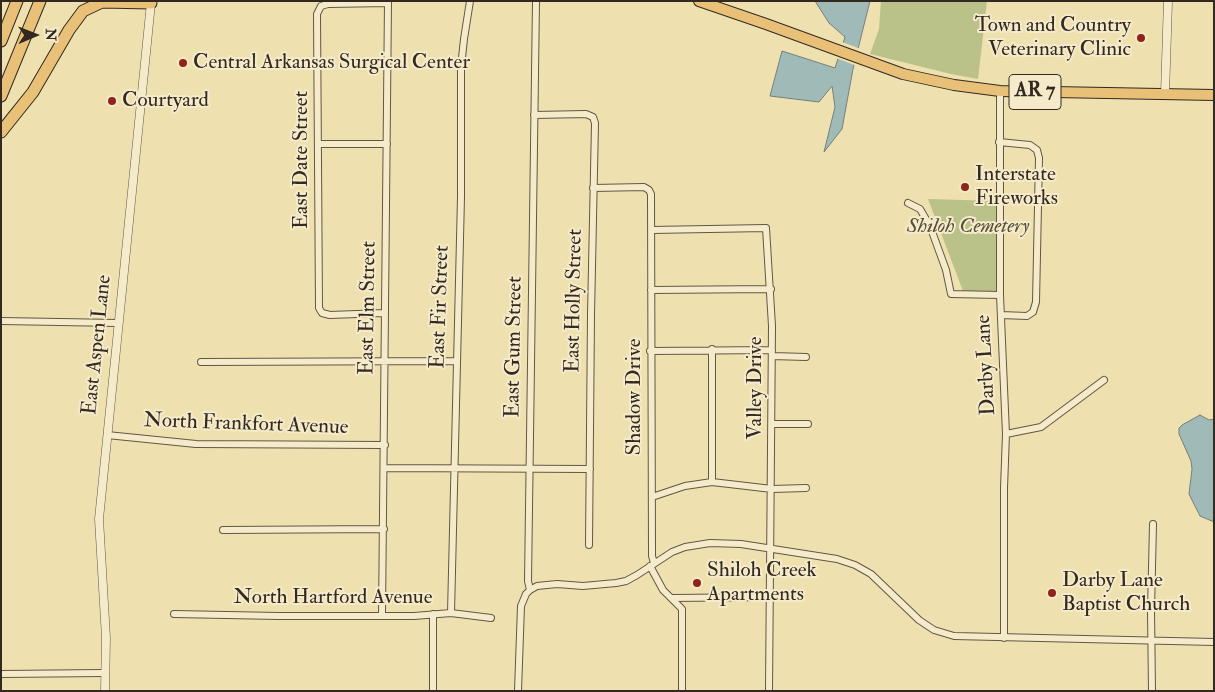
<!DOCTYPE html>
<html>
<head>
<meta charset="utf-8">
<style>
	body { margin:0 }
	#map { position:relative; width:1215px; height:692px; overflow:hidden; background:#efe0af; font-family:"IM FELL Double Pica",serif }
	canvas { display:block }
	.frame { position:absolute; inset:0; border:2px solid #332920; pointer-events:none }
	.north { position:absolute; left:10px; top:10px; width:50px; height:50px; -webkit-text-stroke:4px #f5ebcb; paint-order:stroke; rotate:89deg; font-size:14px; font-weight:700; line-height:20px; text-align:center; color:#332920 }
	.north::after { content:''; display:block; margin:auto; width:18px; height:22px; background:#332920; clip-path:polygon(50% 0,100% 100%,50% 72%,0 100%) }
</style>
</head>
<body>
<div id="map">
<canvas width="1215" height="692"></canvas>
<div class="frame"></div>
<div class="north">N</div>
</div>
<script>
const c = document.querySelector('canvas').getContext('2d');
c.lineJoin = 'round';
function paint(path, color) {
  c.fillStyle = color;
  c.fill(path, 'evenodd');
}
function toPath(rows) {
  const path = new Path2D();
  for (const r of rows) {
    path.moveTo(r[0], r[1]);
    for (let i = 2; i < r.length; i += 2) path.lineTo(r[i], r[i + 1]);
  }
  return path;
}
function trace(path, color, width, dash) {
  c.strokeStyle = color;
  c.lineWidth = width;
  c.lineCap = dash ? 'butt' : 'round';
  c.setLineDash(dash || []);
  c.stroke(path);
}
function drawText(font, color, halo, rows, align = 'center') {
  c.font = font + ' "IM FELL Double Pica",serif';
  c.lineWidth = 4;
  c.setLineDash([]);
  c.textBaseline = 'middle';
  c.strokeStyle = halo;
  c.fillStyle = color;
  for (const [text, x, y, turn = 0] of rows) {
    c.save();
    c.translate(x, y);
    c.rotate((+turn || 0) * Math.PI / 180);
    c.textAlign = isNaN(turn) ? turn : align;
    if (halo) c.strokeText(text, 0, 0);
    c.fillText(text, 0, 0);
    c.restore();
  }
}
paint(toPath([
	[881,1,987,1,978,79,951,74,870,54,879,29],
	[928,199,996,201,996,291,963,291]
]), '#bbc289');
const water = toPath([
	[815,1,870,1,853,69,842,129,824,152,835,107,832,86,819,102,770,96,782,51,835,68,845,37,829,23,815,1],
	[1200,415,1209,420,1214,419,1214,522,1200,516,1189,494,1192,469,1191,461,1179,434,1179,428,1182,425,1200,415]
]);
paint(water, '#a0bab7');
trace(water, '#74807b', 1);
paint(toPath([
	[842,42,861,49,857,66,836,58]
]), '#efe0af');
const minor = toPath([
	[1000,91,1000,295,1006,434,1004,488,1004,638],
	[534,115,586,114,593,117,595,123,591,315,589,545],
	[999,142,1030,145,1037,150,1039,158,1036,302,1033,312,1027,316,1001,315],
	[319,144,387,144],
	[593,188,644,187,649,190,651,194,652,556,654,563],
	[908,203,920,209,930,226,946,270,951,294,1000,295],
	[652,230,766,228,772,326,769,691],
	[651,290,771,289],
	[384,313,330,315,322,313,319,308,317,14,321,6,328,4,388,3],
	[1,321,118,323],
	[650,351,772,350],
	[772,356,806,357],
	[201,362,456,361],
	[772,424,808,424],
	[1006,434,1041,427,1104,380],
	[107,435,196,444,385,445],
	[384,468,590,469],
	[712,482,712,349],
	[652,497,685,486,712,482,772,489,806,488],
	[223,530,384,529],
	[650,566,663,590,682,609,682,691],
	[530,590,537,586,557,584,583,586,616,583,626,581,637,575,672,552,685,547,710,543,741,544,837,559,855,565,871,574,919,620,934,630,954,636,1214,642],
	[672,598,771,597],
	[451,613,461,197,461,67,464,39,470,1],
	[174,614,279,616,414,616,451,613,491,618],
	[433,614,433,691],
	[382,615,388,1],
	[1,674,104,673],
	[518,691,521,606,526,594,530,590,528,581,536,1],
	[1152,691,1151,611,1153,524]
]);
const tertiary = toPath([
	[1165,94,1168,1],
	[105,691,106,638,99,519,151,3]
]);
const primary = toPath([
	[699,1,766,24,903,74,954,85,1000,91,1214,95]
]);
const motorway = toPath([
	[1,41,17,1],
	[1,96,40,1],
	[1,132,33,92,69,30,83,11,102,2,151,3]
]);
trace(minor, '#625744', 8);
trace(tertiary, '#625744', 9);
trace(primary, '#332920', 12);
trace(motorway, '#332920', 13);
trace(minor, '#f5ebcb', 6);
trace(tertiary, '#f5ebcb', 8);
trace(primary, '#e8c078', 10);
trace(motorway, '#e8c078', 11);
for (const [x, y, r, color] of [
	[1141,38,5,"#8f2418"],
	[183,63,5,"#8f2418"],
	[112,101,5,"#8f2418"],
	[965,187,5,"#8f2418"],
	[697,583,5,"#8f2418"],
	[1052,593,5,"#8f2418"]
]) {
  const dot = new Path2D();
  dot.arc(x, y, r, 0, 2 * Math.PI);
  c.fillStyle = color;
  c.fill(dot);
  trace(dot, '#f5ebcb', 2);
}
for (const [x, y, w] of [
	[1035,92,52]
]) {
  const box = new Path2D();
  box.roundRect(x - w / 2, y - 17.5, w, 35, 4);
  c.fillStyle = '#f5ebcb';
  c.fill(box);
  trace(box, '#332920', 1);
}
drawText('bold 20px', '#332920', null, [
	["AR 7",1035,92]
]);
drawText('21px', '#332920', '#f5ebcb', [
	["Town and Country",1131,26,"right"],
	["Veterinary Clinic",1131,50,"right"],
	["Central Arkansas Surgical Center",193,63],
	["Courtyard",122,101],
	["Interstate",975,175],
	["Fireworks",975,199],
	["Shiloh Creek",707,571],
	["Apartments",707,595],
	["Darby Lane",1062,581],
	["Baptist Church",1062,605]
], 'left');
drawText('21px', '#332920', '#f5ebcb', [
	["East Date Street",302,160,-90],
	["East Holly Street",575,301,-89],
	["East Fir Street",441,307,-88],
	["East Elm Street",369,308,-89],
	["East Aspen Lane",98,345,-84],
	["East Gum Street",515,347,-89],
	["Darby Lane",987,365,-93],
	["Valley Drive",756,388,-90],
	["Shadow Drive",635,397,-90],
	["North Frankfort Avenue",246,425,2],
	["North Hartford Avenue",333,598]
]);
drawText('italic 21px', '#554f3a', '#f5ebcb', [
	["Shiloh Cemetery",968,227]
]);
</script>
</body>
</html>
